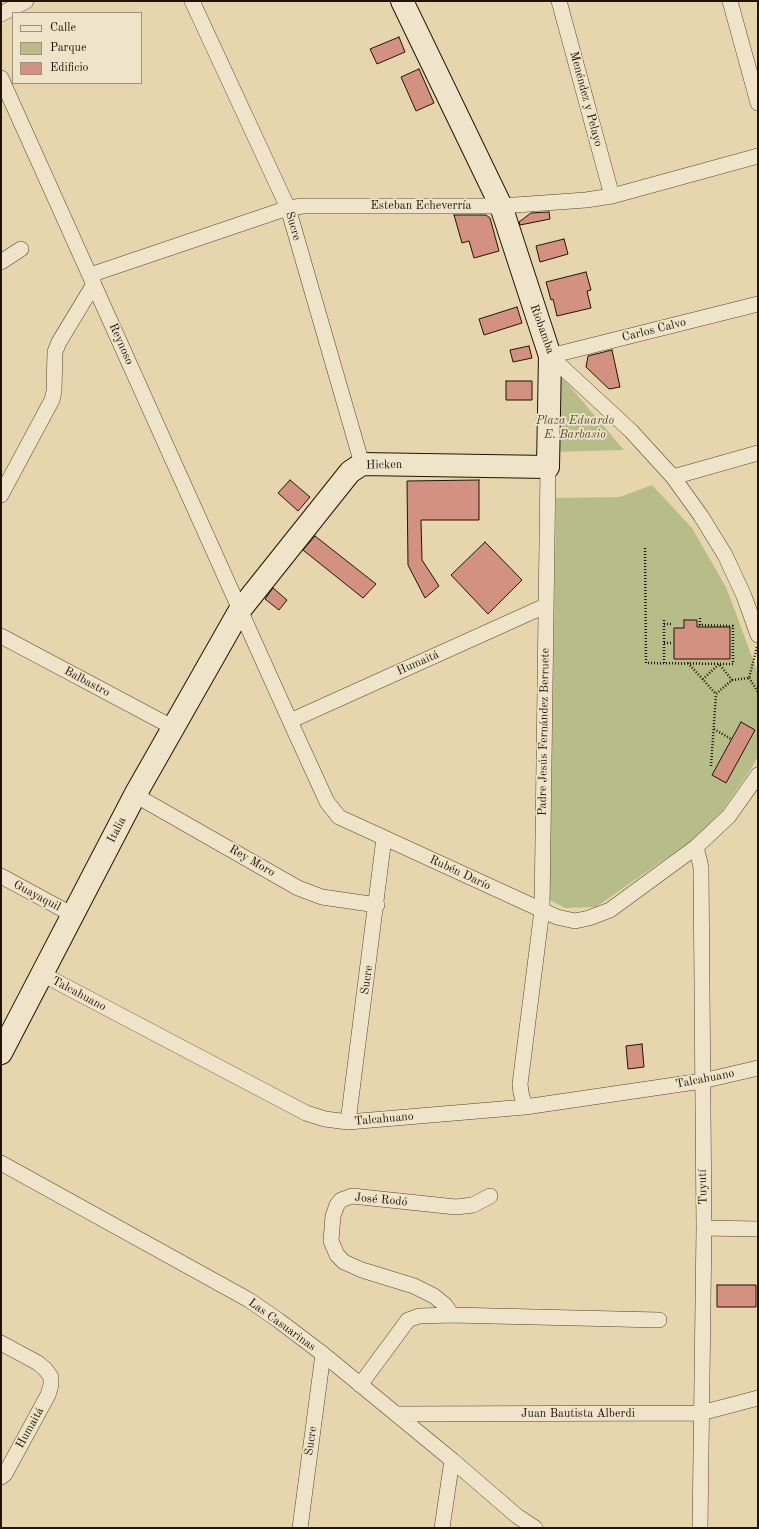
<!DOCTYPE html>
<html>
<head>
<meta charset="utf-8">
<style>
	body { margin:0 }
	#map { position:relative; width:759px; height:1529px; overflow:hidden; background:#e7d6ad; font-family:"Old Standard TT",serif }
	canvas { display:block }
	.frame { position:absolute; inset:0; border:2px solid #221306; pointer-events:none }
	.legend { position:absolute; left:12px; top:12px; width:130px; height:72px; box-sizing:border-box; background:#efe4ca; border:1px solid #9d907c; margin:0; padding:5px 7px; list-style:none; font-size:12px; color:#221306 }
	.legend li { display:flex; align-items:center; gap:8px; height:20px }
	.legend b { width:20px; border:1px solid #9d907c }
</style>
</head>
<body>
<div id="map">
<canvas width="759" height="1529"></canvas>
<div class="frame"></div>
<ul class="legend">
<li><b style="height:5px;background:#efe4ca"></b>Calle</li>
<li><b style="height:11px;background:#b6bd89"></b>Parque</li>
<li><b style="height:11px;background:#d39281"></b>Edificio</li>
</ul>
</div>
<script>
const c = document.querySelector('canvas').getContext('2d');
c.lineJoin = 'round';
function paint(path, color) {
  c.fillStyle = color;
  c.fill(path, 'evenodd');
}
function toPath(rows) {
  const path = new Path2D();
  for (const r of rows) {
    path.moveTo(r[0], r[1]);
    for (let i = 2; i < r.length; i += 2) path.lineTo(r[i], r[i + 1]);
  }
  return path;
}
function trace(path, color, width, dash) {
  c.strokeStyle = color;
  c.lineWidth = width;
  c.lineCap = dash ? 'butt' : 'round';
  c.setLineDash(dash || []);
  c.stroke(path);
}
function drawText(font, color, halo, rows, align = 'center') {
  c.font = font + ' "Old Standard TT",serif';
  c.lineWidth = 3.5;
  c.setLineDash([]);
  c.textBaseline = 'middle';
  c.strokeStyle = halo;
  c.fillStyle = color;
  for (const [text, x, y, turn = 0] of rows) {
    c.save();
    c.translate(x, y);
    c.rotate((+turn || 0) * Math.PI / 180);
    c.textAlign = isNaN(turn) ? turn : align;
    if (halo) c.strokeText(text, 0, 0);
    c.fillText(text, 0, 0);
    c.restore();
  }
}
paint(toPath([
	[557,379,562,379,566,382,624,450,551,452],
	[652,485,692,528,726,587,758,673,758,756,751,769,722,811,695,838,596,907,565,908,550,900,556,498,620,497]
]), '#b6bd89');
const building = toPath([
	[399,37,405,52,377,64,370,49,399,37],
	[419,69,434,103,416,111,401,77,419,69],
	[549,212,550,219,520,225,519,222,531,213,549,212],
	[454,215,486,215,490,218,499,251,474,258,469,241,462,243,454,215],
	[564,239,568,254,540,262,536,246,564,239],
	[586,272,591,290,587,291,591,308,557,316,553,299,551,300,546,282,586,272],
	[517,307,522,323,484,335,479,319,517,307],
	[529,346,532,358,513,362,510,350,529,346],
	[612,350,620,387,609,389,586,367,588,356,612,350],
	[506,381,532,381,532,400,506,400,506,381],
	[290,480,310,497,298,511,278,493,290,480],
	[479,480,479,520,421,520,422,560,439,586,425,598,408,565,407,481,479,480],
	[315,536,376,584,363,598,303,550,315,536],
	[485,542,522,580,488,614,451,575,485,542],
	[273,588,287,600,279,610,265,599,273,588],
	[684,620,697,620,697,627,730,627,730,659,674,659,674,628,684,628,684,620],
	[741,722,755,730,726,783,712,775,741,722],
	[642,1044,644,1067,628,1069,626,1046,642,1044],
	[717,1285,756,1285,756,1307,717,1307,717,1285]
]);
paint(building, '#d39281');
trace(building, '#221306', 1);
const street = toPath([
	[192,1,288,208,362,464],
	[559,1,612,196],
	[730,1,758,103],
	[1,14,26,1],
	[1,78,290,721,327,802,339,817,557,917,575,921,589,918,610,910,696,847,729,816,758,775],
	[1,262,21,249],
	[90,275,288,208,303,206,501,206,586,200,612,196,758,156],
	[550,356,631,431,673,477,701,516,725,555,744,596,758,635],
	[550,356,758,304],
	[673,477,758,453],
	[1,495,52,400,54,391,55,352,59,342,94,284],
	[1,636,174,728],
	[290,721,545,606],
	[135,795,298,888,322,897,377,905],
	[696,847,701,867,704,1228,700,1528],
	[1,876,73,915],
	[42,974,306,1113,325,1119,348,1122,525,1107,702,1081,758,1068],
	[525,1107,521,1093,520,1084,542,910,548,467],
	[348,1122,384,838],
	[1,1163,249,1300,278,1320,323,1354,452,1460,517,1516,535,1528],
	[704,1228,758,1229],
	[452,1315,445,1305,434,1296,414,1286,362,1270,344,1262,337,1255,331,1241,333,1216,337,1205,341,1200,352,1196,456,1207,473,1205,490,1196],
	[1,1343,38,1363,45,1369,51,1377,51,1385,48,1395,5,1474,1,1477],
	[360,1385,408,1320,419,1316,452,1315,659,1320],
	[396,1414,701,1413,758,1398],
	[300,1528,323,1354],
	[442,1528,452,1460]
]);
const secondary = toPath([
	[1,1053,135,795,240,610,350,472,362,464,548,467,550,356,501,206,402,1]
]);
trace(street, '#534430', 16);
trace(secondary, '#221306', 24);
trace(toPath([
	[645,548,646,663,733,664,733,626,700,625,700,618],
	[664,624,671,624],
	[664,643,671,643],
	[664,663,664,620],
	[688,663,716,694,732,680,719,664,703,679],
	[749,678,758,692],
	[732,680,749,678,757,647],
	[714,729,731,739],
	[711,766,716,694]
]), '#221306', 2.5, [1, 2]);
trace(street, '#efe4ca', 15);
trace(secondary, '#efe4ca', 22);
drawText('12px', '#221306', '#efe4ca', [
	["Menéndez y Pelayo",586,99,75],
	["Esteban Echeverría",421,206],
	["Sucre",293,226,74],
	["Riobamba",542,329,70],
	["Carlos Calvo",654,330,-14],
	["Reynoso",121,344,66],
	["Hicken",384,465,-1],
	["Humaitá",418,663,-24],
	["Balbastro",87,682,28],
	["Padre Jesús Fernández Berruete",544,732,-89],
	["Italia",117,830,-63],
	["Rey Moro",252,861,30],
	["Rubén Darío",460,873,25],
	["Guayaquil",37,896,28],
	["Sucre",367,980,-82],
	["Talcahuano",79,994,28],
	["Talcahuano",705,1079,-11],
	["Talcahuano",384,1119,-5],
	["Tuyutí",703,1187,-91],
	["José Rodó",381,1200,5],
	["Las Casuarinas",282,1325,36],
	["Juan Bautista Alberdi",578,1414],
	["Humaitá",30,1428,-61],
	["Sucre",311,1441,-82]
]);
drawText('italic 12px', '#564e34', '#efe4ca', [
	["Plaza Eduardo",575,421],
	["E. Barbasio",575,435]
]);
</script>
</body>
</html>
